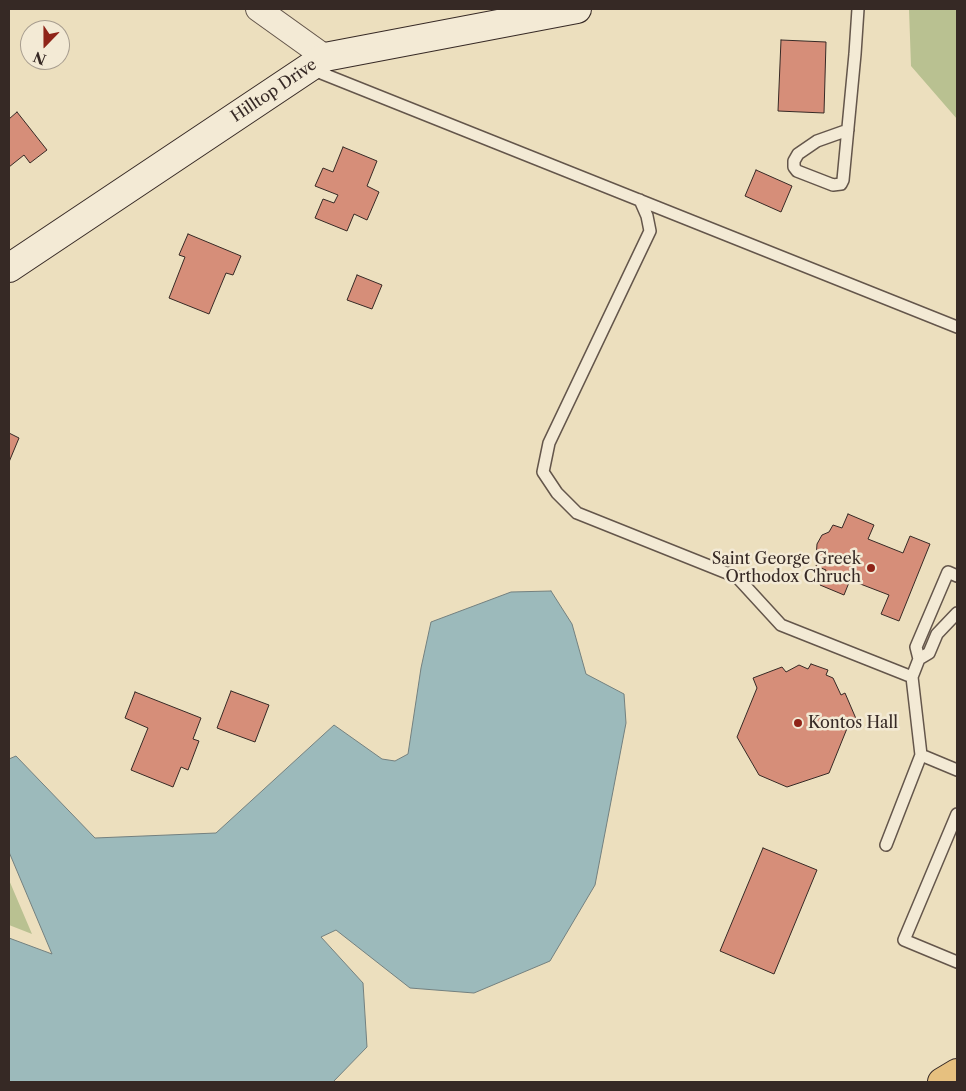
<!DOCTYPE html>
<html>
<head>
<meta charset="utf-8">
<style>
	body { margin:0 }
	#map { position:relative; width:966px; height:1091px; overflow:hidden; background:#ecdfbe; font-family:"Libre Caslon Text",serif }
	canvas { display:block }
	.frame { position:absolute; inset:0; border:10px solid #362925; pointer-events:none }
	.north { position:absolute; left:20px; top:20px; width:50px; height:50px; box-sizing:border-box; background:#f3ead5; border:1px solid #a79d8f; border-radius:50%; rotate:202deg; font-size:14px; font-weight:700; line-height:20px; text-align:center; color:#362925 }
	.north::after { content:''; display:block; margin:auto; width:18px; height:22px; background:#8f2418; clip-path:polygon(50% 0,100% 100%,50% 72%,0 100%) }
</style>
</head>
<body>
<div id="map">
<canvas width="966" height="1091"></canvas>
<div class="frame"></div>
<div class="north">N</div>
</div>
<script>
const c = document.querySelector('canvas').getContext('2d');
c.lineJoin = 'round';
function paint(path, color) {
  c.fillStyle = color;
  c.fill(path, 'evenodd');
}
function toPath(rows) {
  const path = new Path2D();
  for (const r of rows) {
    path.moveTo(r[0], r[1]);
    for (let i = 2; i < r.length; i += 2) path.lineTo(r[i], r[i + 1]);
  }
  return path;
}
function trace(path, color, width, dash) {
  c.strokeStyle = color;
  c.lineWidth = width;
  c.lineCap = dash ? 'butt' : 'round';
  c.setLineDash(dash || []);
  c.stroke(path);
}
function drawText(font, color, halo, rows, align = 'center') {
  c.font = font + ' "Libre Caslon Text",serif';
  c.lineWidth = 5;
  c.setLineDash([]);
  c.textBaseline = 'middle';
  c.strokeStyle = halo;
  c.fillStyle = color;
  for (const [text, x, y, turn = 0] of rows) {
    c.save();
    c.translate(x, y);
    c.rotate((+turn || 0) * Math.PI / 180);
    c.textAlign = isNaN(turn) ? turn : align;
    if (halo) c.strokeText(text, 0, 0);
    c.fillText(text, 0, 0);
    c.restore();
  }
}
paint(toPath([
	[909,9,957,9,957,119,911,66],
	[9,880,32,934,9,925]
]), '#b9c191');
const water = toPath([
	[551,591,572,624,586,674,624,694,626,723,595,885,550,961,474,993,410,988,336,930,321,937,363,983,367,1047,333,1082,9,1082,9,938,52,954,9,852,9,759,16,756,95,838,216,833,334,725,382,759,395,761,408,754,421,668,431,622,511,592,551,591]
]);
paint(water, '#9cbabb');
trace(water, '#73807f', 1);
const building = toPath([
	[781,40,826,42,824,113,778,111,781,40],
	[17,112,47,150,30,163,24,155,9,167,9,119,17,112],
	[343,147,377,161,367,186,379,192,367,220,354,214,347,231,315,218,323,199,334,203,338,195,315,186,323,168,333,172,343,147],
	[756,170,792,186,781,212,745,196,756,170],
	[188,234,241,256,233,275,226,273,209,314,169,298,185,257,179,255,188,234],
	[357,275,382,285,372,309,347,300,357,275],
	[9,433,19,438,9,462,9,433],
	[848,514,874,525,868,539,903,553,910,536,930,544,899,621,881,614,889,595,850,580,844,595,820,585,826,570,816,566,818,561,816,558,817,544,822,535,829,532,833,525,842,528,848,514],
	[811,664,828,670,826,675,833,678,841,695,845,693,857,721,848,726,829,773,787,787,759,775,737,737,757,688,753,678,782,667,786,672,799,665,808,669,811,664],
	[231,691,269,705,255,742,217,728,231,691],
	[135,692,201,718,193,739,199,741,188,770,181,767,173,787,131,770,148,728,125,718,135,692],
	[763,848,817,870,774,974,720,951,763,848]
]);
paint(building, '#d68e79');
trace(building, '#362925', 1);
const lane = toPath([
	[311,69,957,327],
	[848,130,817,141,798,154,794,161,794,167,797,171,833,185,841,184,843,180,855,54,858,9],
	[640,200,647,216,650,231,549,443,543,472,557,493,577,513,737,577,781,625,912,677,921,755,957,770],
	[919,659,916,647,948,572,957,576],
	[912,677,919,659,929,653,937,634,957,613],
	[957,814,904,940,957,962],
	[886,845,921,755]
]);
const street = toPath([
	[258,9,325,57]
]);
const secondary = toPath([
	[9,268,325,57,577,9]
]);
const primary = toPath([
	[942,1082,957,1073]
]);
trace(lane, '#64564b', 14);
trace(street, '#64564b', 26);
trace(secondary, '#362925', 30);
trace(primary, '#362925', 30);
trace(lane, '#f3ead5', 11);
trace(street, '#f3ead5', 24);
trace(secondary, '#f3ead5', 28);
trace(primary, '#e6c07f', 28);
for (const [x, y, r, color] of [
	[871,568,5,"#8f2418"],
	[798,723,5,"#8f2418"]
]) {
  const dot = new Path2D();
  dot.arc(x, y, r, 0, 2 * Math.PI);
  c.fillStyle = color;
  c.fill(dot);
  trace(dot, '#f3ead5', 2);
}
drawText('16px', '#362925', '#f3ead5', [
	["Hilltop Drive",274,91,-34]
]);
drawText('16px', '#362925', '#f3ead5', [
	["Saint George Greek",861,559],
	["Orthodox Chruch",861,577],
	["Kontos Hall",808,723,"left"]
], 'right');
</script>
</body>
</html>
